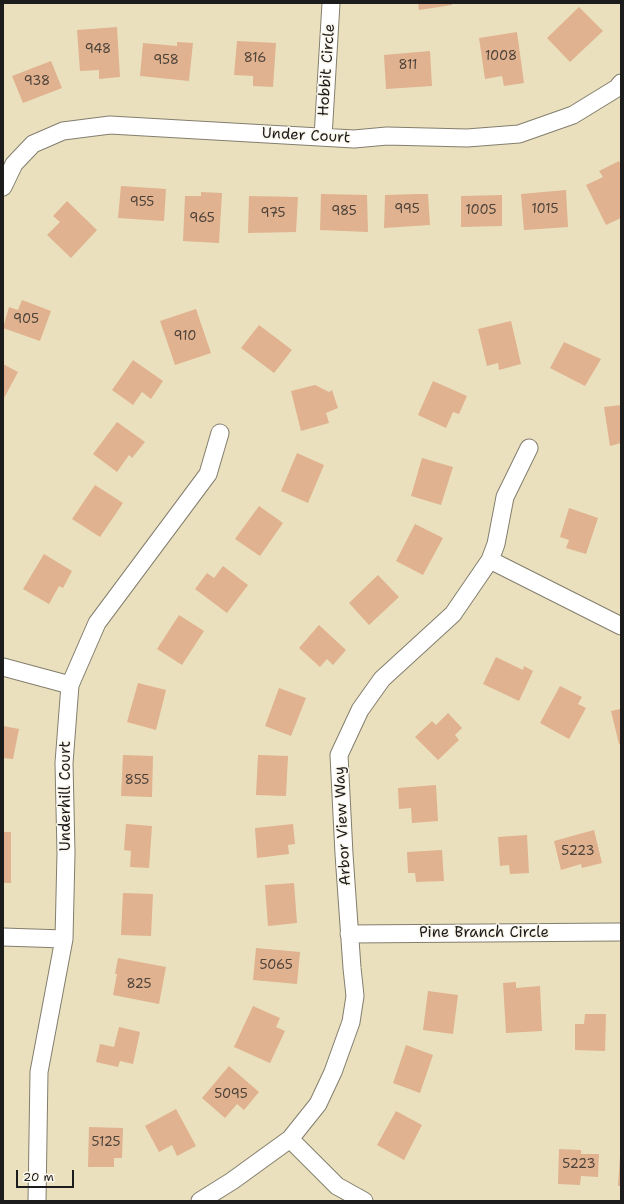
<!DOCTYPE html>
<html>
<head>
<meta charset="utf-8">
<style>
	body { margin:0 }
	#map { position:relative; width:624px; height:1204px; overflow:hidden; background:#eae0be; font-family:"Shantell Sans",sans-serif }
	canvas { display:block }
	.frame { position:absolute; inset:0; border:4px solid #1c1c1c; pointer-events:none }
	.scale { position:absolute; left:16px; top:1170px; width:58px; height:18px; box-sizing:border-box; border:2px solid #1c1c1c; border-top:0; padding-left:5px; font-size:12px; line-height:14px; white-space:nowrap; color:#1c1c1c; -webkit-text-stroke:3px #fbf7ec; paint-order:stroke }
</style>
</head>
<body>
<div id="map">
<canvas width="624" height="1204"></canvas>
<div class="frame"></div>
<div class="scale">20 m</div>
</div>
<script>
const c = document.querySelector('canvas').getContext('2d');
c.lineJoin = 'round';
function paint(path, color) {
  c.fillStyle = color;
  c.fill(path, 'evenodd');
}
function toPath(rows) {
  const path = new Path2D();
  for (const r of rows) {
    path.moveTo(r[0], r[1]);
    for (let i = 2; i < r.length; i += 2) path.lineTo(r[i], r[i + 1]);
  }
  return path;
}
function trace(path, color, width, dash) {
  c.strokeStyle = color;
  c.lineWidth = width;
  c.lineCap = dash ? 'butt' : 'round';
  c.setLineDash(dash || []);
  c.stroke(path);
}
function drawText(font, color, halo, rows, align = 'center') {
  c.font = font + ' "Shantell Sans",sans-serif';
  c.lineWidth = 3;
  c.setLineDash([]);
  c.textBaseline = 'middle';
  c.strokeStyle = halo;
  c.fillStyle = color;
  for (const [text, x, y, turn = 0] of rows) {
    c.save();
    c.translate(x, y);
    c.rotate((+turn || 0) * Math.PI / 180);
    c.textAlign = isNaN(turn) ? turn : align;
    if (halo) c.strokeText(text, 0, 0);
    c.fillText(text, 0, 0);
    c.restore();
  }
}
paint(toPath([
	[418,3,452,3,452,5,419,10],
	[579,7,603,31,570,62,547,38],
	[117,27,120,77,99,79,99,70,80,71,77,30],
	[517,32,524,83,504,86,502,76,485,79,479,38],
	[237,41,276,43,273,87,253,86,253,76,234,75],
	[177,42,193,43,189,81,140,76,143,43,177,46],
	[430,51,432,86,386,89,384,55],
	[51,61,62,88,23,103,12,76],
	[619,161,621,165,621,218,606,225,586,185,603,177,599,171],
	[121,186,166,189,164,221,118,218],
	[566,190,568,227,524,230,521,194],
	[201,192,222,193,219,243,183,241,185,196,201,196],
	[321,194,367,195,368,232,320,230],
	[417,194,428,194,430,225,384,228,385,195],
	[502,195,502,226,461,227,461,196],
	[249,196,298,197,296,232,248,233],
	[67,201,97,230,71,258,47,235,60,222,53,216],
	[22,300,51,311,40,341,3,328,9,307,18,310],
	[196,309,211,353,175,365,160,321],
	[511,321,521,364,499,370,498,363,487,366,478,329],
	[259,325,292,350,274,373,241,348],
	[564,342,601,359,585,386,550,368],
	[133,360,163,381,151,399,142,392,133,405,112,390],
	[3,364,18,372,3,400],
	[433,381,467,396,459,414,453,412,446,428,418,415],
	[315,385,329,392,332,390,338,408,326,413,329,423,301,431,291,391],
	[621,405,621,443,610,446,604,407],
	[117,422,145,442,132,458,129,455,117,472,93,454],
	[297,453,324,465,308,503,281,491],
	[422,458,453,467,441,505,411,496],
	[95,485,123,503,100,537,72,519],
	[259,506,283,523,260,556,235,539],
	[569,508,598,518,586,554,566,548,569,540,560,537],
	[415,524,443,538,423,575,396,561],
	[44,554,72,571,63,588,59,586,49,604,23,589],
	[223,566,248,585,227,613,195,589,207,573,214,578],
	[378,575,399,597,369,625,349,603],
	[179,615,204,631,182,665,157,649],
	[319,625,346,650,333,665,327,659,320,667,299,648],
	[496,657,523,670,524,666,533,671,519,701,483,684],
	[138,683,166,690,156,730,127,722],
	[560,686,582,697,578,704,586,708,569,739,540,723],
	[279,688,306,698,291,736,265,726],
	[620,709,621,709,621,744,619,744,611,711],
	[448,713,462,728,455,735,459,740,438,760,415,737,432,721,436,725],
	[3,726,19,729,13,759,3,758],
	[123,755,153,756,152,797,121,796],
	[258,755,288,756,286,796,256,795],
	[436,785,438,821,412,823,411,808,399,809,398,788],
	[126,824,152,826,149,868,130,867,131,851,124,850],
	[293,824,295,844,288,845,289,854,257,858,255,828],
	[594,830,602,863,582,868,581,864,561,870,554,841],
	[3,832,11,832,11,883,3,883],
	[527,835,529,873,510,874,509,865,500,866,498,837],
	[442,850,444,881,416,882,415,873,408,873,407,852],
	[294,883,297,923,268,926,265,885],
	[123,893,153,894,151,936,121,935],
	[256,948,300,952,297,984,253,980],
	[118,958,166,967,159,1004,113,995,117,974,115,974],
	[516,982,516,988,540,986,542,1031,506,1033,503,983],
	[428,991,458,995,453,1034,423,1030],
	[253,1006,280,1018,276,1027,285,1031,270,1063,234,1047],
	[585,1014,606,1014,605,1051,575,1050,575,1024,584,1024],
	[119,1027,140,1032,133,1064,120,1061,118,1067,96,1062,100,1044,114,1047],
	[406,1045,433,1055,420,1093,393,1083],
	[229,1066,259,1092,244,1110,237,1104,225,1118,202,1098],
	[176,1109,196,1146,177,1156,172,1145,159,1152,145,1126],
	[396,1111,422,1125,404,1160,377,1145],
	[89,1127,123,1128,122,1158,114,1158,114,1167,88,1167],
	[559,1149,581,1150,581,1154,599,1154,598,1177,581,1176,580,1185,558,1184],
	[620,1156,621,1156,621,1186,618,1186]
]), '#e0b28f');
const minor = toPath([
	[323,137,331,3],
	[3,187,14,164,33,144,63,131,110,125,354,139,387,136,467,138,519,134,573,115,617,88,621,83],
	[490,560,621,626],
	[3,667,70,685],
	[349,934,619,932],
	[3,937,64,939],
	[290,1139,337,1186,364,1201],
	[37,1201,39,1072,64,939,66,853,64,763,70,685,97,623,208,474,220,433],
	[200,1201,232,1181,290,1139,318,1104,333,1072,351,1022,355,996,352,968,344,854,339,755,360,710,382,679,453,614,490,560,496,544,505,497,529,448]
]);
trace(minor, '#837e6d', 19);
trace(minor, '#fff', 17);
drawText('13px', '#4d4239', null, [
	["948",98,50],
	["1008",501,57],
	["816",255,59],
	["958",166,61],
	["811",408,66],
	["938",37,82],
	["955",142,203],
	["995",407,210],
	["1015",545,210],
	["1005",481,211],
	["985",344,212],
	["975",273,214],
	["965",202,219],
	["905",26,320],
	["910",185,337],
	["855",137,781],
	["5223",578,852],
	["5065",276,966],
	["825",139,985],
	["5095",231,1095],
	["5125",106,1143],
	["5223",579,1165]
]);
drawText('15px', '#1c1c1c', '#fbf7ec', [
	["Hobbit Circle",327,70,-86],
	["Under Court",306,136,3],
	["Underhill Court",66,796,-90],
	["Arbor View Way",343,826,-93],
	["Pine Branch Circle",484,933]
]);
</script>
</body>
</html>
